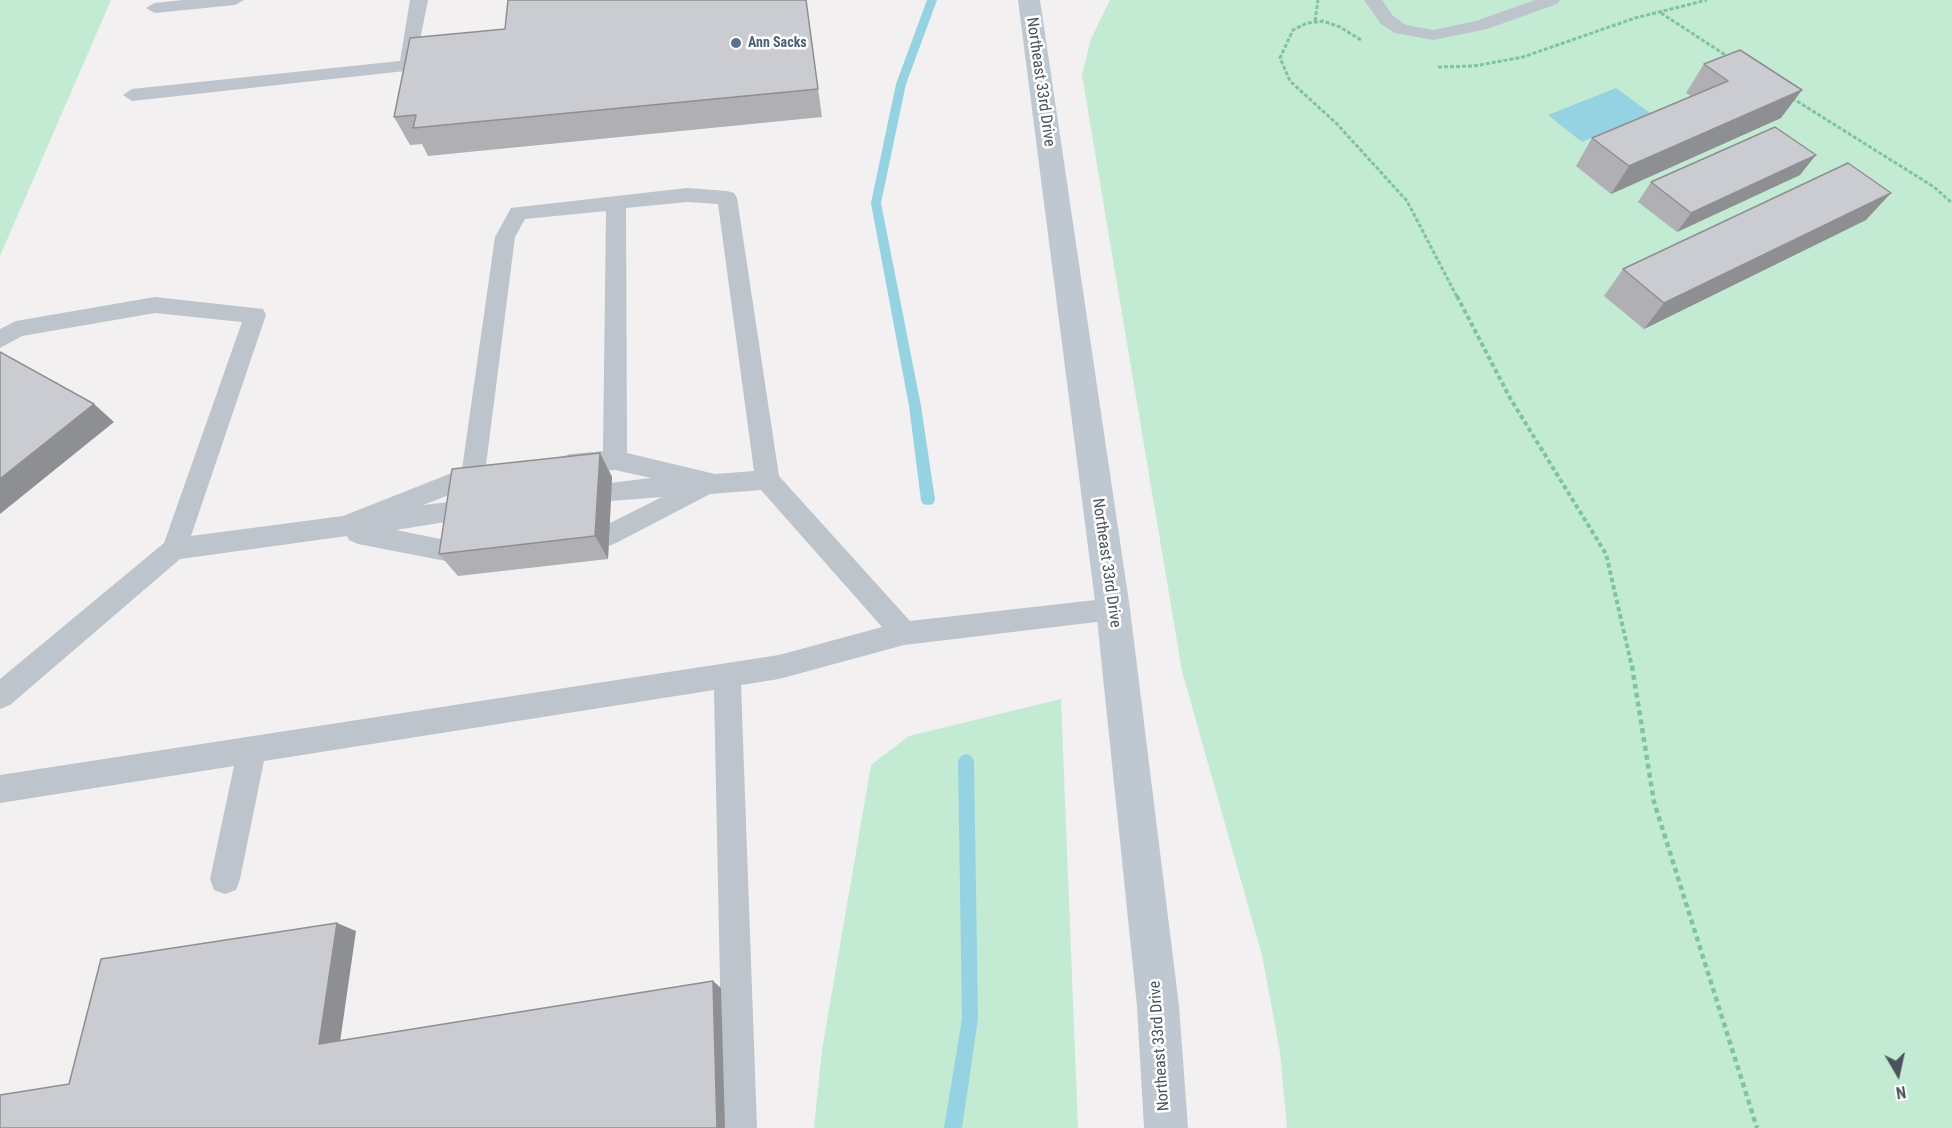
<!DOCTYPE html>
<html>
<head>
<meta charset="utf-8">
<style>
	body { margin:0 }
	#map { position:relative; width:1952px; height:1128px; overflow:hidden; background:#f2f0f0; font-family:"Roboto Condensed",sans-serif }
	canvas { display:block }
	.north { position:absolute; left:1868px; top:1044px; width:60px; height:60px; -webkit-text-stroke:4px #fff; paint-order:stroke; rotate:171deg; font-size:16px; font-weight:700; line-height:24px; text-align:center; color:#4a535b }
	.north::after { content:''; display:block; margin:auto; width:21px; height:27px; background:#4a535b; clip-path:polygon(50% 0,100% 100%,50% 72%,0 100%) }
</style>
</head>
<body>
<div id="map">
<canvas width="1952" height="1128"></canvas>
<div class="north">N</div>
</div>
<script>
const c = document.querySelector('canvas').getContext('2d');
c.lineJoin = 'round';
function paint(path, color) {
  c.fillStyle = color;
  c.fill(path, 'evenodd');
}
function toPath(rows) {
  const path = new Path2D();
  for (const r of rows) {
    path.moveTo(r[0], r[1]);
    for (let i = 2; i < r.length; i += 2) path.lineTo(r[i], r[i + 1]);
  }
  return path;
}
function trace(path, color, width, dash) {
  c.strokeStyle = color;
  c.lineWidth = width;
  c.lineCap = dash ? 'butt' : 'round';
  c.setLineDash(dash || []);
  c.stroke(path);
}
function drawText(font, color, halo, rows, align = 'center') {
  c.font = font + ' "Roboto Condensed",sans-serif';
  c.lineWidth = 5;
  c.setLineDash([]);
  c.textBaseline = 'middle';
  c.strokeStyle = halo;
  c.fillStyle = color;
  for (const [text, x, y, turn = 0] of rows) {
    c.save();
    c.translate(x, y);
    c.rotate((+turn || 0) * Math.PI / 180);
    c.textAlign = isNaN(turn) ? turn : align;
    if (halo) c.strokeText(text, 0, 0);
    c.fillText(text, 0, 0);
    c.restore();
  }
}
paint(toPath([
	[0,0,111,0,0,256],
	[1110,0,1952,0,1952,1128,1287,1128,1280,1052,1262,955,1182,671,1082,75,1091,39],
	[1061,699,1078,1128,814,1128,822,1050,871,765,909,736]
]), '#c3ead2');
paint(toPath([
	[1616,88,1650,113,1582,142,1548,115]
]), '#95d3e2');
paint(toPath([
	[927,0,937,0,906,84,881,203,921,406,935,500,933,504,928,505,923,504,921,500,909,406,871,203,896,84,927,0],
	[966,754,971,756,974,761,978,1019,962,1128,944,1128,962,1019,958,761,961,756,966,754]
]), '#95d3e2');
trace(toPath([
	[1661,13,1730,58],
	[1315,21,1318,0],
	[1361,40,1340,27,1323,21,1307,23,1293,30,1280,58,1290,81,1337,124,1407,201,1457,297],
	[1438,67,1474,66,1523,57,1635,18,1707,0],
	[1792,98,1934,187,1952,203]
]), '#7fc4a1', 3, [4, 2]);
trace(toPath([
	[1457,296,1510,398,1606,554,1632,667]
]), '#7fc4a1', 4, [4.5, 3]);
trace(toPath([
	[1632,666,1654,802,1757,1128]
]), '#7fc4a1', 4.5, [5, 4]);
paint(toPath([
	[183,0,244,0,235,5,155,13,146,8,155,3,183,0],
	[410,0,428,0,414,70,132,101,123,95,132,89,400,61,410,0],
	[1364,0,1382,0,1393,16,1406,25,1433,30,1476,21,1535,0,1560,0,1557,4,1487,29,1433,40,1395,33,1381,24,1364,0],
	[687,188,727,191,734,193,737,198,779,476,910,621,1113,598,1122,601,1126,609,1122,617,1113,620,904,645,779,679,741,685,757,1128,723,1128,714,690,264,761,240,879,236,890,225,894,214,890,210,879,234,766,0,803,0,775,779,655,882,627,761,490,710,494,618,542,609,546,600,542,596,535,600,528,662,497,611,501,602,498,599,491,602,484,651,478,615,470,570,474,561,471,558,464,561,457,570,454,603,451,606,211,525,219,515,237,486,465,492,467,495,474,492,481,475,485,423,505,467,500,476,503,479,510,476,517,396,530,470,545,474,553,470,561,461,564,358,544,349,540,347,536,180,559,10,705,0,709,0,679,164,543,242,322,155,313,22,336,0,348,0,329,16,321,155,297,263,309,266,315,191,536,343,516,462,469,495,237,511,208,687,188],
	[687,202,718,204,754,471,715,474,627,453,626,208,687,202]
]), '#bdc4cb');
paint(toPath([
	[1018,0,1040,0,1130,609,1179,1006,1188,1128,1144,1128,1137,1006,1096,609,1018,0]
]), '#bfc8d1');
paint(toPath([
	[806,0,822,117,428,156,422,144,410,145,394,117],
	[1740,50,1781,118,1611,194,1576,166,1592,138,1691,96,1686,93,1704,64],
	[1800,175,1677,232,1638,202,1651,182],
	[1866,220,1644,329,1604,296,1623,269],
	[600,453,612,477,608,559,458,576,439,554]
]), '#afafb4');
paint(toPath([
	[1802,90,1781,118,1611,194,1629,166],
	[1816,155,1800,175,1677,232,1691,213],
	[1891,193,1866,220,1644,329,1664,303],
	[94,404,114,422,0,514,0,479],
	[600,453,612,477,608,559,595,536],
	[337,923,356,931,339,1049,319,1044],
	[713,981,721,988,725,1128,717,1128]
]), '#8e8f92');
const building = toPath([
	[508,0,806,0,818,89,413,128,416,115,394,117,410,38,505,29,508,0],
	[1740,50,1802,90,1629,166,1592,138,1728,81,1704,64,1740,50],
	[1775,127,1816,155,1691,213,1651,182,1775,127],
	[1848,163,1891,193,1664,303,1623,269,1848,163],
	[0,352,94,404,0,479,0,352],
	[600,453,595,536,439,554,452,469,600,453],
	[337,923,319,1044,713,981,717,1128,0,1128,0,1095,69,1084,101,959,337,923]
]);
paint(building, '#cbccd1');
trace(building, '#8e8f92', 1.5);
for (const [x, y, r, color] of [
	[736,43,6,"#5c6f8a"]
]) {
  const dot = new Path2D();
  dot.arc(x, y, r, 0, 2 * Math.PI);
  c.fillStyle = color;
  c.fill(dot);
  trace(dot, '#fff', 2);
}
drawText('bold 14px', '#4e5e75', '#fff', [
	["Ann Sacks",748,43]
], 'left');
drawText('16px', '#4a535b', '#fff', [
	["Northeast 33rd Drive",1040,82,82],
	["Northeast 33rd Drive",1106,563,82],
	["Northeast 33rd Drive",1160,1046,-94]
]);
</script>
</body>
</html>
